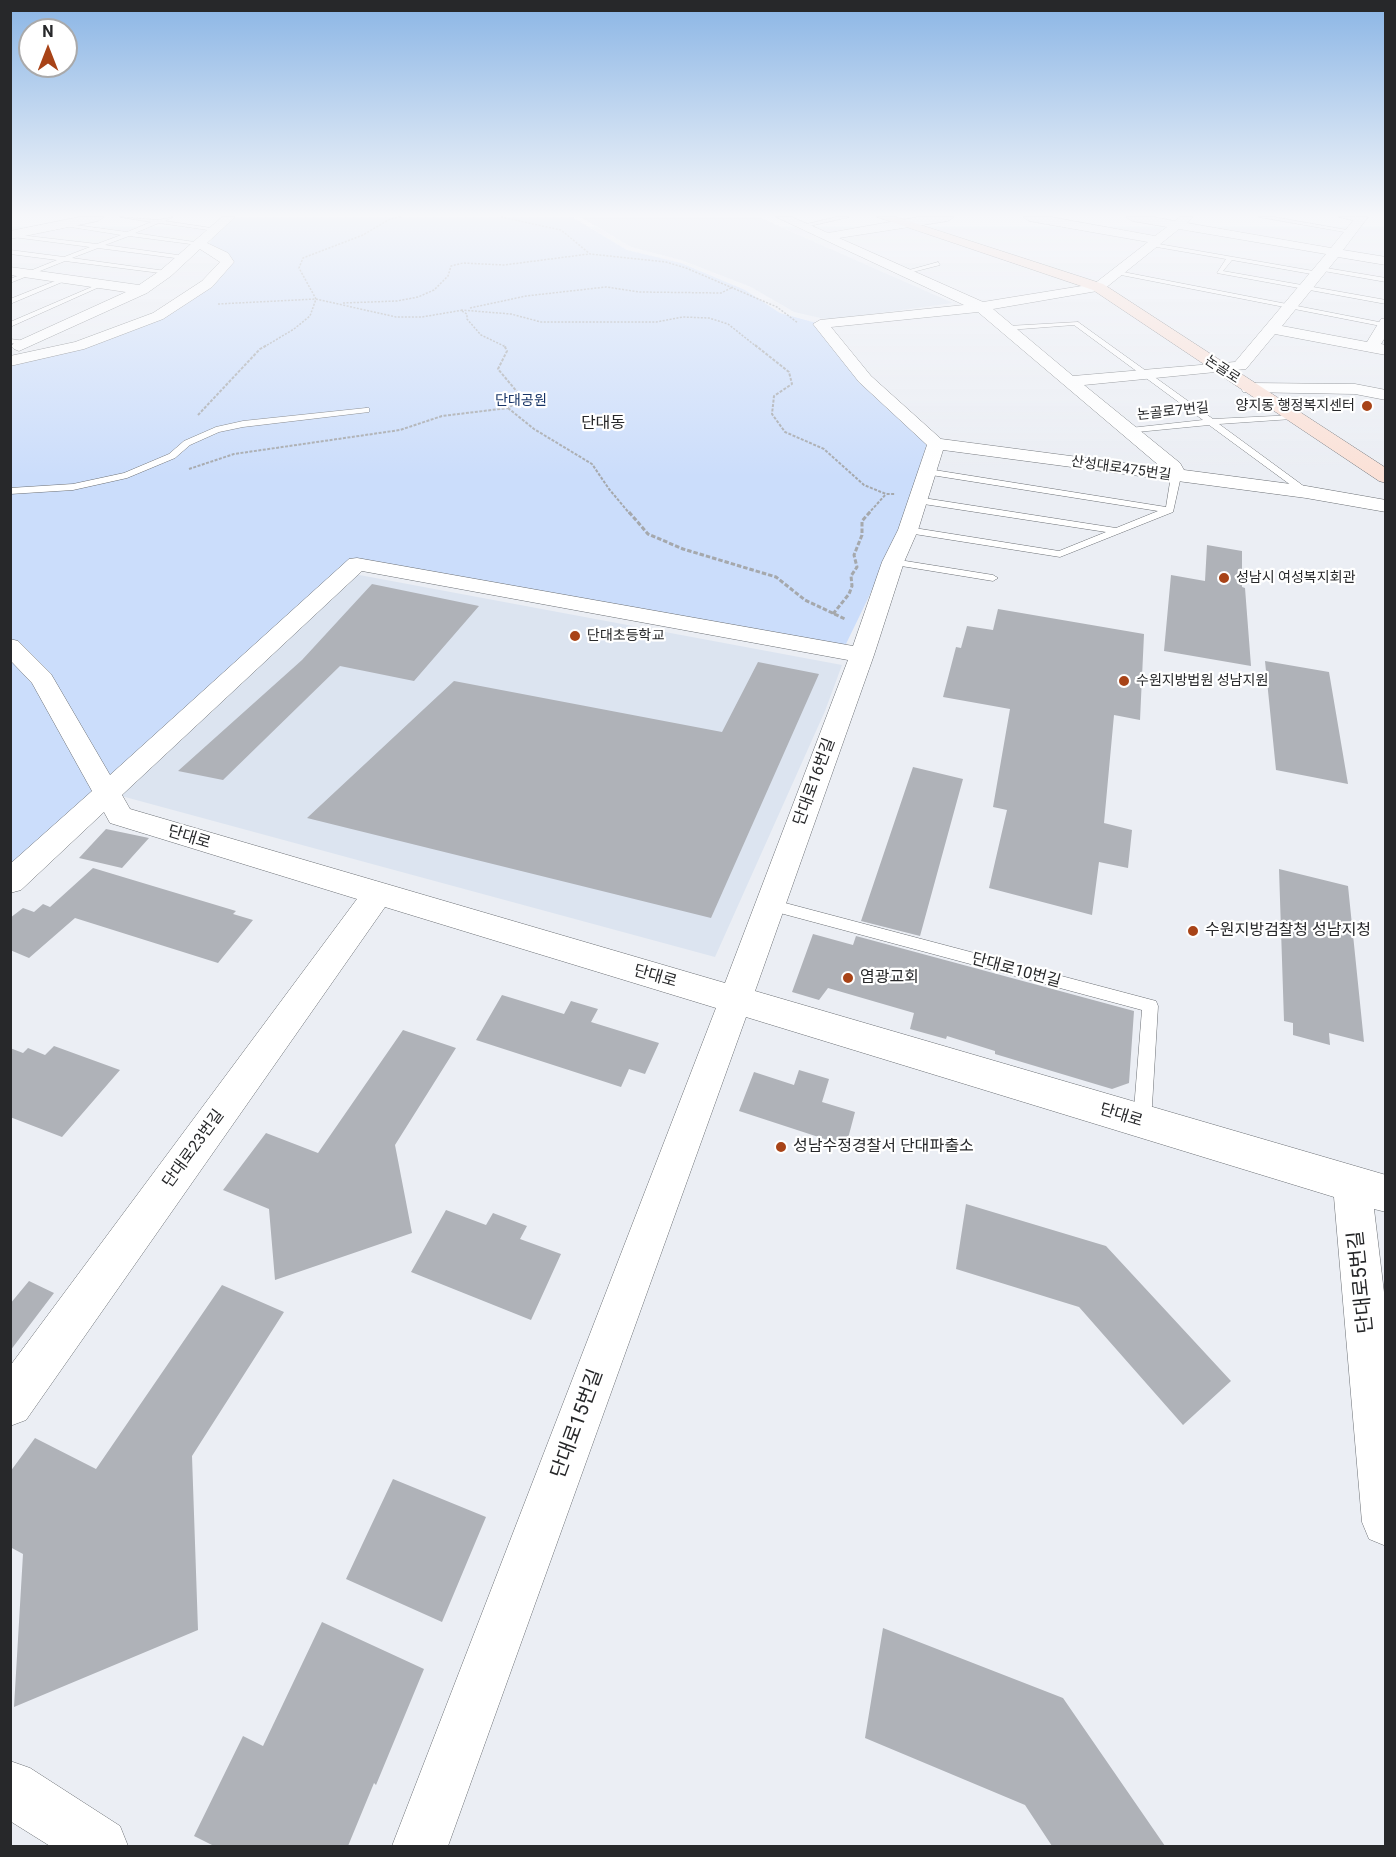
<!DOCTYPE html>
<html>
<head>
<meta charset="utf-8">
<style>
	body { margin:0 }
	#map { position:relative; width:1396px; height:1857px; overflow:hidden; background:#ebeef4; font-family:Roboto,sans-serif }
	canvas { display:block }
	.frame { position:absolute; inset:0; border:12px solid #27282a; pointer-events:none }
	.north { position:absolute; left:18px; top:18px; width:60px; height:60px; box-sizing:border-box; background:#fff; border:2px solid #a9a9aa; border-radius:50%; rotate:0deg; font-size:16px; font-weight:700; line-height:24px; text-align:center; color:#27282a }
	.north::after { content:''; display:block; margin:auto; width:21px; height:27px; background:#a84317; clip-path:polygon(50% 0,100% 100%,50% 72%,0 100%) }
</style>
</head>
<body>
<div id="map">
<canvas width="1396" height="1857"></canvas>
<div class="frame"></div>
<div class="north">N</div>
</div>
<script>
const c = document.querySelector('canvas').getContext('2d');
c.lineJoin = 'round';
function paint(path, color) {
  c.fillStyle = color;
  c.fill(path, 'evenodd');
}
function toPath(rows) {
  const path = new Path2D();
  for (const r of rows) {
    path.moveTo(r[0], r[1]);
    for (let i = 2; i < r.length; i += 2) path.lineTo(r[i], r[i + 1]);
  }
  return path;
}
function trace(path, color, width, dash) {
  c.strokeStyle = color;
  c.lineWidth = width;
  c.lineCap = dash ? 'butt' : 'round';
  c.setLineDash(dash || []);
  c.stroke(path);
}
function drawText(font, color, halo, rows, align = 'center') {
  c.font = font + ' Roboto,"Noto Sans KR",sans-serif';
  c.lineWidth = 4.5;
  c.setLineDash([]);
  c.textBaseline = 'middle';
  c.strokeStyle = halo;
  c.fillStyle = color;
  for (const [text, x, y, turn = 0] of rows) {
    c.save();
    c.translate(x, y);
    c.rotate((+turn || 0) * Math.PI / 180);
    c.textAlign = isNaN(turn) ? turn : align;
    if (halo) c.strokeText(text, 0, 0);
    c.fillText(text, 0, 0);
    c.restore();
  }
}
paint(toPath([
	[581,217,758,217,953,303,829,320,794,312,751,287,681,260,631,247],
	[354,574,842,665,825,711,715,957,114,794]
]), '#dce4f0');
paint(toPath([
	[236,217,572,217,627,250,681,263,745,290,780,313,820,324,936,444,919,493,845,646,356,559,11,877,11,361,38,359,158,316,227,262,208,246,218,228]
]), '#cbddfb');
paint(toPath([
	[1207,545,1242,551,1242,587,1245,588,1251,666,1164,651,1171,575,1205,581],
	[372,584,479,606,414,681,340,666,223,780,178,771,302,660],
	[998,609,1144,634,1140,720,1114,715,1104,823,1132,830,1128,868,1099,862,1092,915,989,888,1007,810,993,807,1010,709,943,697,956,647,961,648,967,626,993,630],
	[1265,661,1329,672,1348,784,1276,770],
	[758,662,819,674,711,918,307,818,454,681,722,732],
	[913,767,963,779,920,936,861,921],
	[106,829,149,838,122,868,79,858],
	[93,868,236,911,233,914,253,920,218,963,75,918,29,958,10,950,10,918,23,908,34,912,43,904,50,907],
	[1279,869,1348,886,1364,1042,1329,1033,1330,1045,1293,1035,1293,1023,1284,1021],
	[813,934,853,945,856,936,1134,1011,1129,1083,1112,1089,995,1054,995,1051,947,1036,946,1039,910,1029,914,1013,828,988,819,1000,792,992],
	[502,995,564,1014,571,1001,598,1009,591,1022,659,1043,645,1074,629,1069,621,1087,476,1040],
	[403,1030,456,1048,395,1145,412,1233,275,1280,269,1209,223,1190,266,1133,318,1153],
	[54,1046,120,1070,62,1137,10,1117,10,1048,23,1053,28,1048,45,1055],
	[799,1070,829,1079,822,1102,855,1112,846,1146,739,1111,754,1072,794,1085],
	[966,1204,1106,1246,1231,1381,1183,1425,1079,1307,956,1269],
	[446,1210,486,1225,493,1213,527,1226,520,1239,561,1254,531,1320,411,1272],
	[29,1281,54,1293,10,1351,10,1304],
	[222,1285,284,1312,192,1456,198,1630,14,1707,23,1554,10,1547,10,1472,35,1438,96,1469],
	[393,1479,486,1517,442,1622,346,1579],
	[322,1622,424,1669,376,1785,374,1783,348,1846,214,1846,194,1836,243,1736,263,1746],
	[883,1628,1063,1698,1165,1846,1052,1846,1025,1805,865,1738]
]), '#afb2b8');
const lane = toPath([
	[120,217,158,220,173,217,165,221,218,229,215,231,159,223,135,233,201,243,198,245,129,236,105,245,185,256,183,259,98,248,72,258,166,271,168,274,65,261,10,283,10,279,57,260,10,254,10,250,64,257,90,247,13,237,11,234,97,244,121,235,58,225,61,223,127,232,151,222,120,217],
	[836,217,849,217,801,228,798,226,836,217],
	[1259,217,1274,217,1353,231,1350,233,1259,217],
	[1339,217,1354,217,1363,220,1360,222,1339,217],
	[1153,243,1319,272,1317,275,1232,260,1223,271,1386,300,1386,304,1217,273,1226,259,1151,246,1153,243],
	[938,262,940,265,905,274,902,272,938,262],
	[1320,267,1386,278,1386,282,1318,270,1320,267],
	[1118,271,1384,323,1386,327,1116,274,1118,271],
	[65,277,67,280,10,304,10,299,65,277],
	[101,283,106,284,10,327,10,322,101,283],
	[1078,322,1213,419,1295,415,1296,417,1292,419,1219,424,1309,490,1309,494,1303,494,1209,425,1127,433,1127,429,1130,428,1203,420,1074,325,1008,330,1004,328,1008,326,1078,322],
	[10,339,26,341,30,343,26,345,10,343,10,339],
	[366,408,369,408,369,412,243,427,219,432,190,445,175,458,127,478,73,490,10,494,10,488,73,484,124,473,169,454,184,441,216,427,243,421,366,408],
	[928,469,1166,507,1171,476,1176,473,1181,476,1173,512,1060,557,908,533,903,530,908,527,1059,551,1106,532,917,503,912,500,917,497,1116,528,1158,511,925,474,925,470,928,469],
	[893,559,993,575,998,578,993,581,889,564,888,562,893,559],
	[770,899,1156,1001,1158,1006,1151,1122,1148,1128,1142,1130,1136,1128,1133,1122,1142,1010,765,909,763,905,765,901,770,899]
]);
const street = toPath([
	[79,217,104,217,98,221,10,239,10,231,79,217],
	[222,217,235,217,207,243,228,253,234,262,212,287,163,319,84,349,10,366,10,356,75,342,153,313,202,281,220,262,200,249,171,276,147,293,19,351,14,349,11,346,14,343,126,292,10,275,10,267,139,285,161,270,222,217],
	[776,217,792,217,828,233,918,217,954,217,948,221,839,238,983,302,1094,284,1148,242,1029,221,1023,217,1051,217,1155,236,1167,227,1132,221,1126,217,1154,217,1175,221,1179,217,1193,217,1187,223,1331,248,1356,217,1368,217,1343,250,1386,257,1386,265,1338,257,1282,326,1367,342,1381,319,1386,318,1386,336,1381,344,1386,345,1386,355,1275,334,1246,369,1084,385,1180,463,1184,470,1306,486,1386,500,1386,512,1306,498,943,450,918,530,904,562,874,655,755,991,1386,1175,1386,1212,1374,1209,1386,1309,1386,1546,1369,1539,1362,1522,1334,1197,746,1017,448,1846,392,1846,716,1008,385,907,26,1420,10,1426,10,1366,357,899,110,823,104,812,21,890,10,893,10,864,92,791,32,683,10,660,10,639,18,641,51,674,110,775,349,559,357,558,853,646,882,562,898,530,927,445,859,382,813,324,820,320,964,305,776,217],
	[1179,229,1326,254,1235,362,1073,376,993,309,1103,290,1179,229],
	[978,312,1162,468,941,439,871,376,831,327,978,312],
	[362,571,848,660,725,983,130,809,122,795,362,571],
	[1249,383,1355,384,1386,390,1386,400,1355,394,1243,392,1241,388,1243,384,1249,383],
	[10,1761,30,1768,120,1826,128,1846,50,1846,10,1821,10,1761]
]);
const secondary = toPath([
	[877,217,896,217,1103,284,1386,468,1386,483,1379,481,1093,290,877,217]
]);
trace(lane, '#6c7075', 1);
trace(street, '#6c7075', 1);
trace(secondary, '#6c7075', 1);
trace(toPath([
	[501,217,561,230,590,254,666,262,686,268,777,307,798,323],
	[343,303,397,301,418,297,434,290,448,276,451,266,463,263,504,265,589,254],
	[218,304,316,299,396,317,422,317,463,310],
	[470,308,526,296,606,287,640,292,721,293,733,287],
	[461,310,511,314,541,322,656,322,683,317,709,318,728,324,757,347],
	[462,311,467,314,467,319,481,335,506,347],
	[264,347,294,329,310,316,316,299,299,268,303,258,363,235,390,219,401,217]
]), '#a5a8ac', 1.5, [2, 1.5]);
trace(toPath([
	[755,345,789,372,792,384,774,396,772,414,785,432,824,449,864,485,886,494,895,494],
	[508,408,534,429,592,464,609,489,630,514],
	[198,415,260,349,267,345],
	[189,469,234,454,400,430,442,416,508,408,519,401,518,393,498,369,507,351,504,345],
	[868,514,886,494]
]), '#a5a8ac', 2, [3, 1.5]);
trace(toPath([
	[629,512,648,534,683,549,776,577,805,600,845,619],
	[833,614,849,594,852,586,851,576,857,567,854,555,862,535,862,521,870,512]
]), '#a5a8ac', 3, [4.5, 2]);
paint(lane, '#fff');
paint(street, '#fff');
paint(secondary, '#fbe1d7');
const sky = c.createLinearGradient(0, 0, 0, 477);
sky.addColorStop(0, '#8ab5e5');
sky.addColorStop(0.45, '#f6f7fa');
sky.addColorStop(1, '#f6f7fa00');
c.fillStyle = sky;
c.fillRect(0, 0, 1396, 477);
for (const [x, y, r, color] of [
	[1367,406,6,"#a84317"],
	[1224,578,6,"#a84317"],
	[575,636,6,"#a84317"],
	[1124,681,6,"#a84317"],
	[1193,931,6,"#a84317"],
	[848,978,6,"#a84317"],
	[781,1147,6,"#a84317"]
]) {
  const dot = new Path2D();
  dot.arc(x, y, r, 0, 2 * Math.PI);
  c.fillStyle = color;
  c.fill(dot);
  trace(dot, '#fff', 2);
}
drawText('14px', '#27282a', '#fff', [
	["논골로",1222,370,33],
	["논골로7번길",1173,412,-6],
	["산성대로475번길",1121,469,8]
]);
drawText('14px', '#173467', '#fff', [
	["단대공원",521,401]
]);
drawText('14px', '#27282a', '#fff', [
	["양지동 행정복지센터",1355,406,"right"],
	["성남시 여성복지회관",1236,578],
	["단대초등학교",587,636],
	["수원지방법원 성남지원",1136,681]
], 'left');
drawText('16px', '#27282a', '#fff', [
	["단대동",603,424]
]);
drawText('16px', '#27282a', '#fff', [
	["단대로16번길",815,782,-70],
	["단대로",189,838,17],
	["단대로10번길",1016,971,15],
	["단대로",655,977,16],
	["단대로",1121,1116,17],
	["단대로23번길",194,1149,-54]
]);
drawText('16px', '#27282a', '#fff', [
	["수원지방검찰청 성남지청",1205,931],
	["염광교회",860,978],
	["성남수정경찰서 단대파출소",793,1147]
], 'left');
drawText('20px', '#27282a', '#fff', [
	["단대로5번길",1362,1282,-96],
	["단대로15번길",578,1424,-70]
]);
</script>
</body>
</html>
